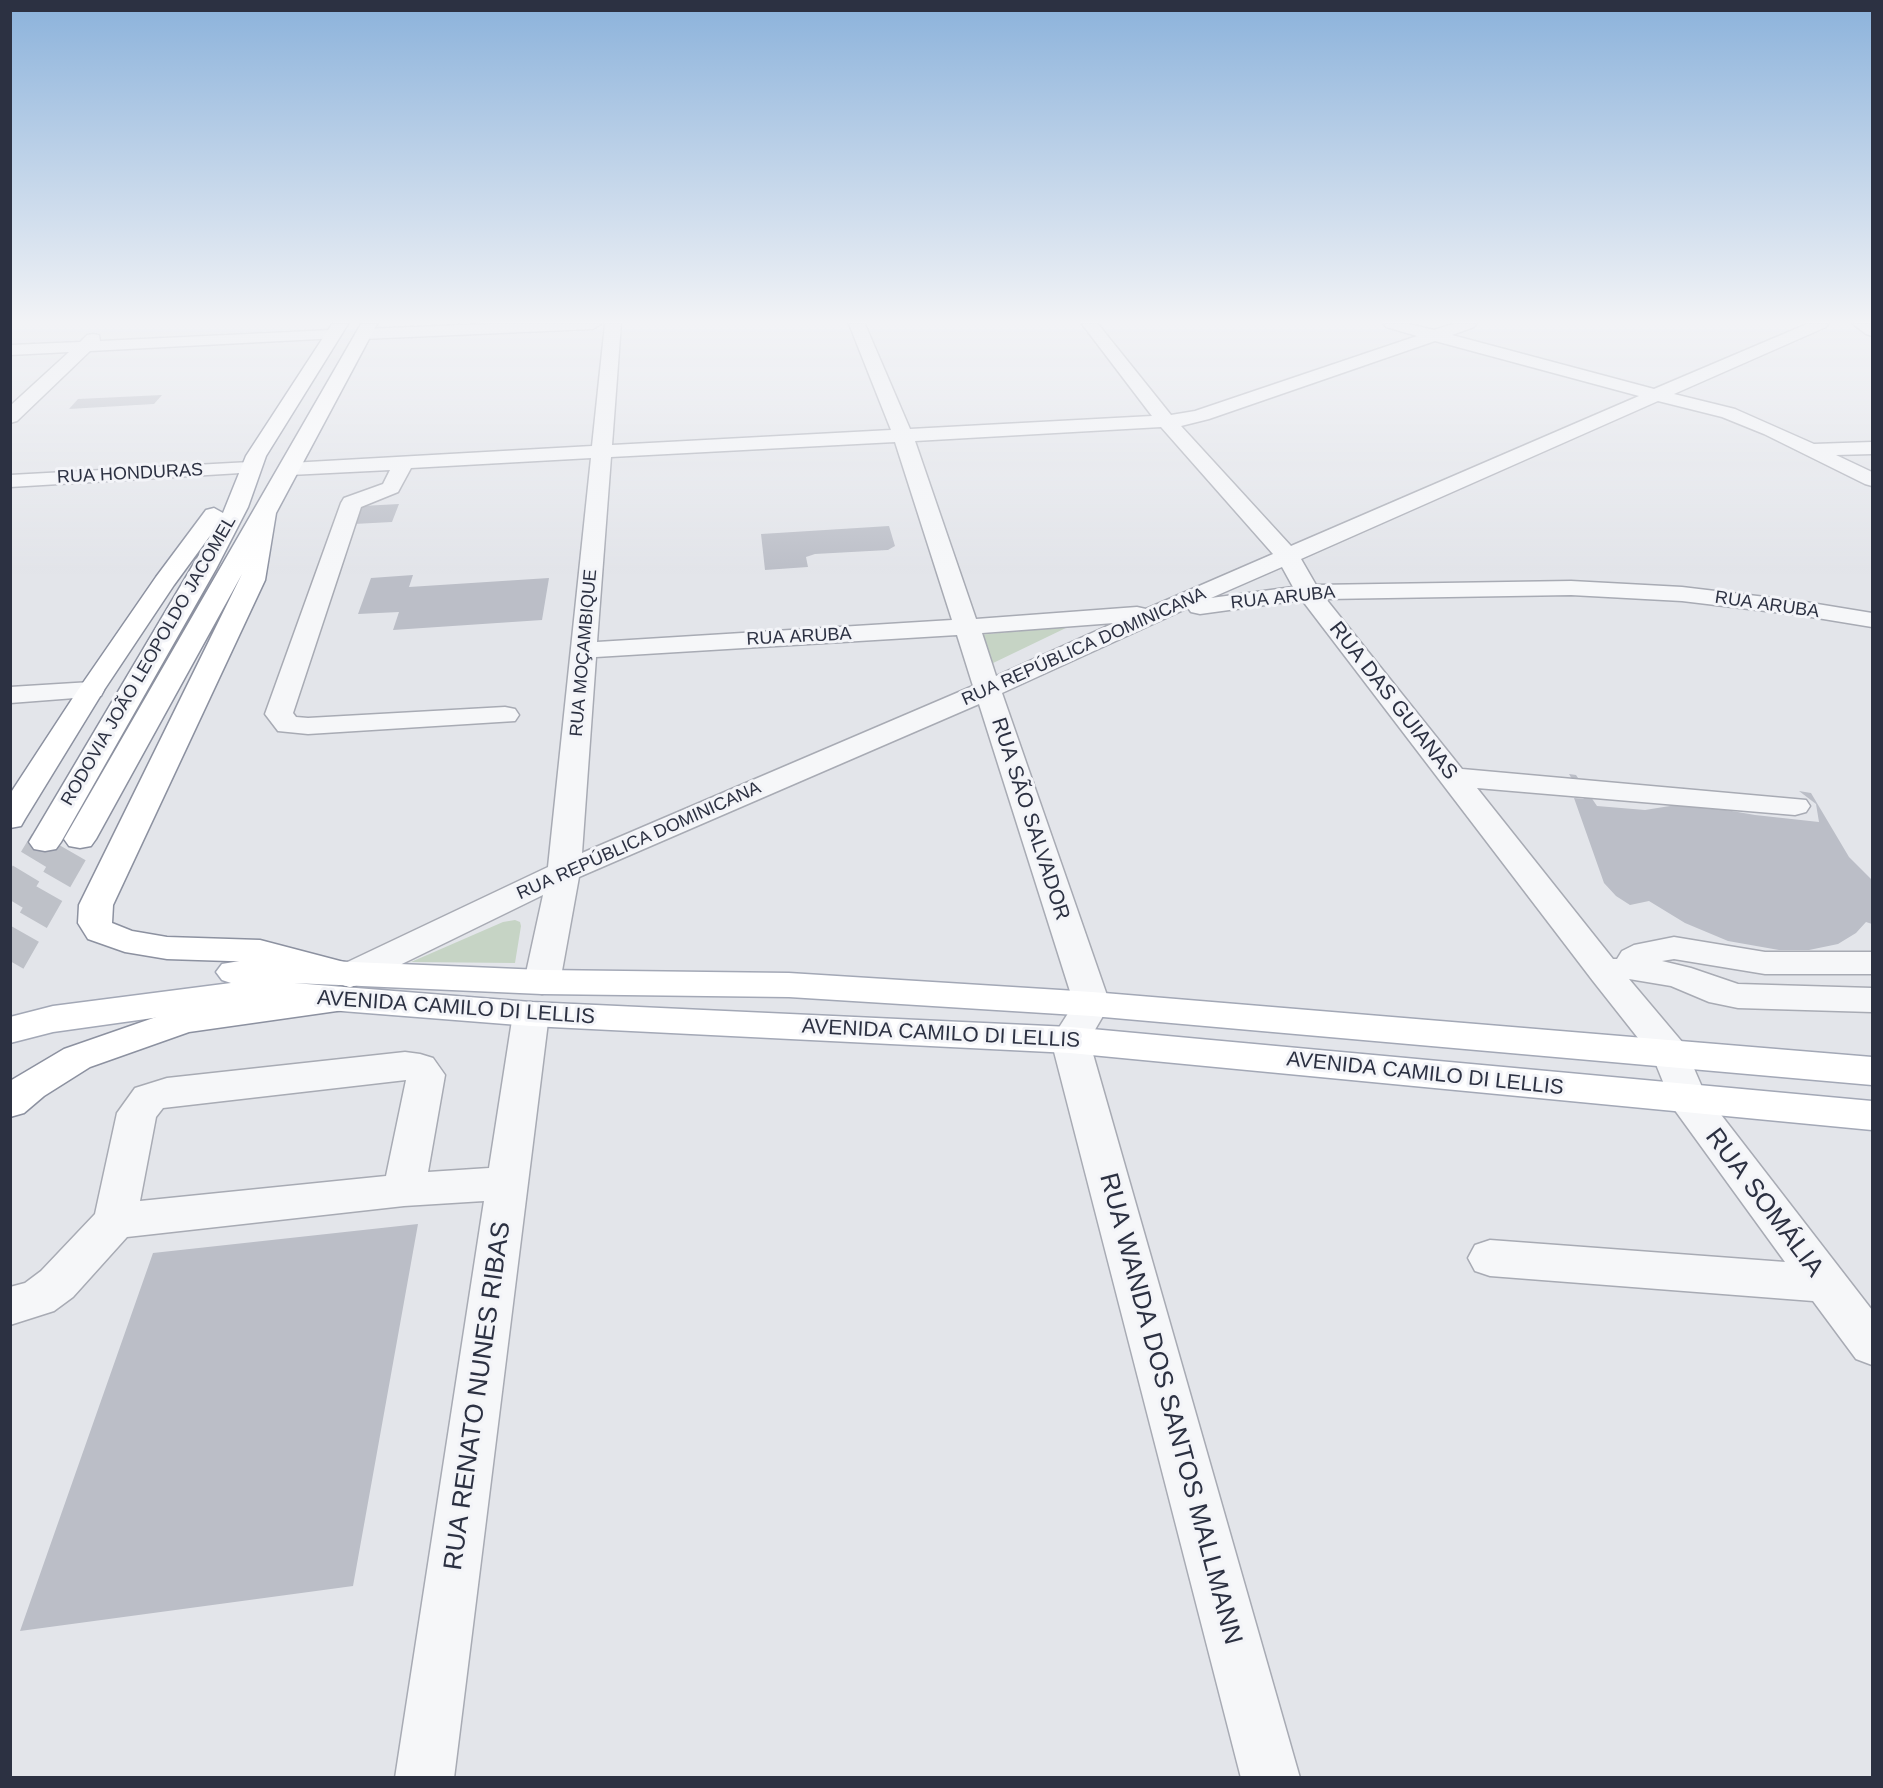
<!DOCTYPE html>
<html>
<head>
<meta charset="utf-8">
<style>
	body { margin:0 }
	#map { position:relative; width:1883px; height:1788px; overflow:hidden; background:#e3e5ea; font-family:Helvetica,sans-serif }
	canvas { display:block }
	.frame { position:absolute; inset:0; border:12px solid #2c3142; pointer-events:none }
</style>
</head>
<body>
<div id="map">
<canvas width="1883" height="1788"></canvas>
<div class="frame"></div>
</div>
<script>
const c = document.querySelector('canvas').getContext('2d');
c.lineJoin = 'round';
function paint(path, color) {
  c.fillStyle = color;
  c.fill(path, 'evenodd');
}
function toPath(rows) {
  const path = new Path2D();
  for (const r of rows) {
    path.moveTo(r[0], r[1]);
    for (let i = 2; i < r.length; i += 2) path.lineTo(r[i], r[i + 1]);
  }
  return path;
}
function trace(path, color, width, dash) {
  c.strokeStyle = color;
  c.lineWidth = width;
  c.lineCap = dash ? 'butt' : 'round';
  c.setLineDash(dash || []);
  c.stroke(path);
}
function drawText(font, color, halo, rows, align = 'center') {
  c.font = font + ' Helvetica,sans-serif';
  c.lineWidth = 6;
  c.setLineDash([]);
  c.textBaseline = 'middle';
  c.strokeStyle = halo;
  c.fillStyle = color;
  for (const [text, x, y, turn = 0] of rows) {
    c.save();
    c.translate(x, y);
    c.rotate((+turn || 0) * Math.PI / 180);
    c.textAlign = isNaN(turn) ? turn : align;
    if (halo) c.strokeText(text, 0, 0);
    c.fillText(text, 0, 0);
    c.restore();
  }
}
paint(toPath([
	[1070,626,989,665,979,635],
	[515,920,520,922,521,926,515,963,411,962,503,922]
]), '#c6d4c5');
paint(toPath([
	[162,395,154,404,69,409,78,399],
	[399,504,392,522,354,524,362,506],
	[889,526,895,546,888,550,815,554,806,557,808,567,765,570,761,534],
	[413,575,409,587,549,578,542,620,393,630,399,612,358,614,371,578],
	[1569,774,1576,775,1597,806,1645,810,1670,806,1703,806,1755,815,1819,822,1816,804,1799,791,1811,793,1849,857,1872,880,1872,924,1866,922,1856,933,1838,944,1809,950,1779,950,1728,941,1685,923,1649,901,1630,905,1616,896,1604,883,1574,798,1584,799],
	[418,1224,353,1586,20,1631,153,1253]
]), '#bbbec7');
trace(toPath([
	[10,900,45,842],
	[10,961,80,839]
]), '#bec1c8', 31, [31, 16]);
const minor = toPath([
	[489,324,601,324,593,329,363,339,355,334,363,329,489,324],
	[605,324,621,324,612,445,891,430,849,324,865,324,910,429,1152,416,1082,324,1098,324,1171,415,1195,411,1417,336,1386,327,1384,324,1409,324,1434,330,1453,324,1476,324,1474,327,1452,335,1654,389,1807,324,1828,324,1826,327,1674,394,1735,409,1814,444,1872,442,1872,454,1836,455,1872,472,1872,486,1865,484,1764,434,1722,417,1658,401,1301,559,1316,585,1571,581,1682,587,1799,601,1872,613,1872,627,1799,615,1682,601,1571,595,1326,599,1462,769,1806,800,1810,806,1806,812,1795,815,1477,788,1613,959,1617,959,1622,951,1634,945,1674,937,1765,952,1872,952,1872,974,1765,974,1674,959,1662,961,1691,968,1738,984,1872,988,1872,1012,1738,1008,1709,1002,1671,986,1629,979,1683,1043,1705,1094,1872,1310,1872,1365,1856,1359,1813,1301,1490,1276,1475,1271,1468,1258,1475,1245,1490,1240,1785,1262,1674,1109,1653,1057,1593,981,1302,600,1200,614,1191,612,1188,608,1002,693,1110,1004,1089,1040,1300,1778,1241,1778,1051,1040,1074,1004,979,704,579,877,560,982,555,990,542,994,529,990,524,982,543,895,363,983,350,987,337,983,332,975,337,967,548,867,591,458,411,468,398,492,361,507,293,713,296,717,308,718,505,707,515,709,519,715,515,721,308,734,278,731,265,714,341,503,344,498,383,484,390,470,290,475,283,473,280,469,283,465,290,463,592,446,605,324],
	[1435,341,1639,396,1291,546,1181,426,1209,419,1435,341],
	[1161,427,1273,554,1146,609,1137,607,976,619,915,441,1161,427],
	[895,442,952,620,597,642,611,457,895,442],
	[1282,567,1293,587,1211,598,1282,567],
	[1114,623,996,676,982,633,1114,623],
	[957,635,973,686,582,853,596,657,957,635],
	[1853,324,1872,324,1872,336,1866,334,1853,324],
	[332,330,340,335,338,338,90,351,17,421,10,423,10,406,69,352,10,355,10,345,80,342,87,335,93,334,99,335,100,341,332,330],
	[250,462,257,464,260,468,257,472,10,487,10,475,250,462],
	[91,682,101,684,104,690,101,696,10,703,10,687,91,682],
	[531,1002,544,1005,549,1014,454,1778,395,1778,484,1201,404,1206,127,1237,73,1297,54,1311,10,1325,10,1287,25,1283,41,1271,95,1214,117,1113,135,1088,167,1078,405,1052,420,1054,433,1058,445,1075,428,1172,489,1168,513,1014,518,1005,531,1002],
	[406,1080,386,1176,140,1201,156,1117,163,1108,406,1080]
]);
const major = toPath([
	[257,958,542,970,789,973,1092,992,1872,1057,1872,1085,1092,1016,789,997,542,994,294,983,531,1002,1070,1027,1872,1101,1872,1130,1070,1053,531,1026,253,1004,53,1032,10,1043,10,1017,53,1006,231,983,222,980,216,972,222,964,257,958]
]);
const highway = toPath([
	[332,324,348,324,266,456,248,507,216,569,61,842,56,849,45,851,34,849,29,842,212,533,174,585,104,690,25,819,21,826,10,828,10,794,78,690,156,577,206,510,214,508,223,513,246,456,332,324],
	[361,324,377,324,276,513,265,580,113,905,112,923,132,931,167,937,260,940,363,967,368,975,363,983,350,987,260,962,167,959,125,952,88,939,78,923,79,905,242,574,96,839,91,846,80,848,69,846,64,839,361,324],
	[338,988,351,991,356,1000,351,1009,189,1032,90,1067,44,1096,24,1113,10,1117,10,1081,64,1049,185,1007,338,988]
]);
trace(minor, '#a8abb4', 3);
trace(major, '#a3a8b6', 3);
trace(highway, '#8c91a0', 3);
paint(minor, '#f6f7f9');
paint(major, '#fff');
paint(highway, '#fff');
const sky = c.createLinearGradient(0, 0, 0, 574);
sky.addColorStop(0, '#8bb2db');
sky.addColorStop(0.56, '#f2f3f6');
sky.addColorStop(1, '#f2f3f600');
c.fillStyle = sky;
c.fillRect(0, 0, 1883, 574);
drawText('18px', '#2c3142', '#f3f4f8', [
	["RUA HONDURAS",130,474,-3],
	["RUA ARUBA",1283,598,-6],
	["RUA ARUBA",1767,605,8],
	["RUA ARUBA",799,637,-3],
	["RUA REPÚBLICA DOMINICANA",1084,647,-24],
	["RUA MOÇAMBIQUE",584,653,-85],
	["RODOVIA JOÃO LEOPOLDO JACOMEL",149,661,-60],
	["RUA REPÚBLICA DOMINICANA",639,841,-24]
]);
drawText('21px', '#2c3142', '#f3f4f8', [
	["RUA DAS GUIANAS",1393,701,52],
	["RUA SÃO SALVADOR",1030,819,72],
	["AVENIDA CAMILO DI LELLIS",456,1008,4],
	["AVENIDA CAMILO DI LELLIS",941,1034,3],
	["AVENIDA CAMILO DI LELLIS",1425,1074,6]
]);
drawText('26px', '#2c3142', '#f3f4f8', [
	["RUA SOMÁLIA",1764,1203,53],
	["RUA RENATO NUNES RIBAS",478,1396,-82],
	["RUA WANDA DOS SANTOS MALLMANN",1170,1409,75]
]);
</script>
</body>
</html>
